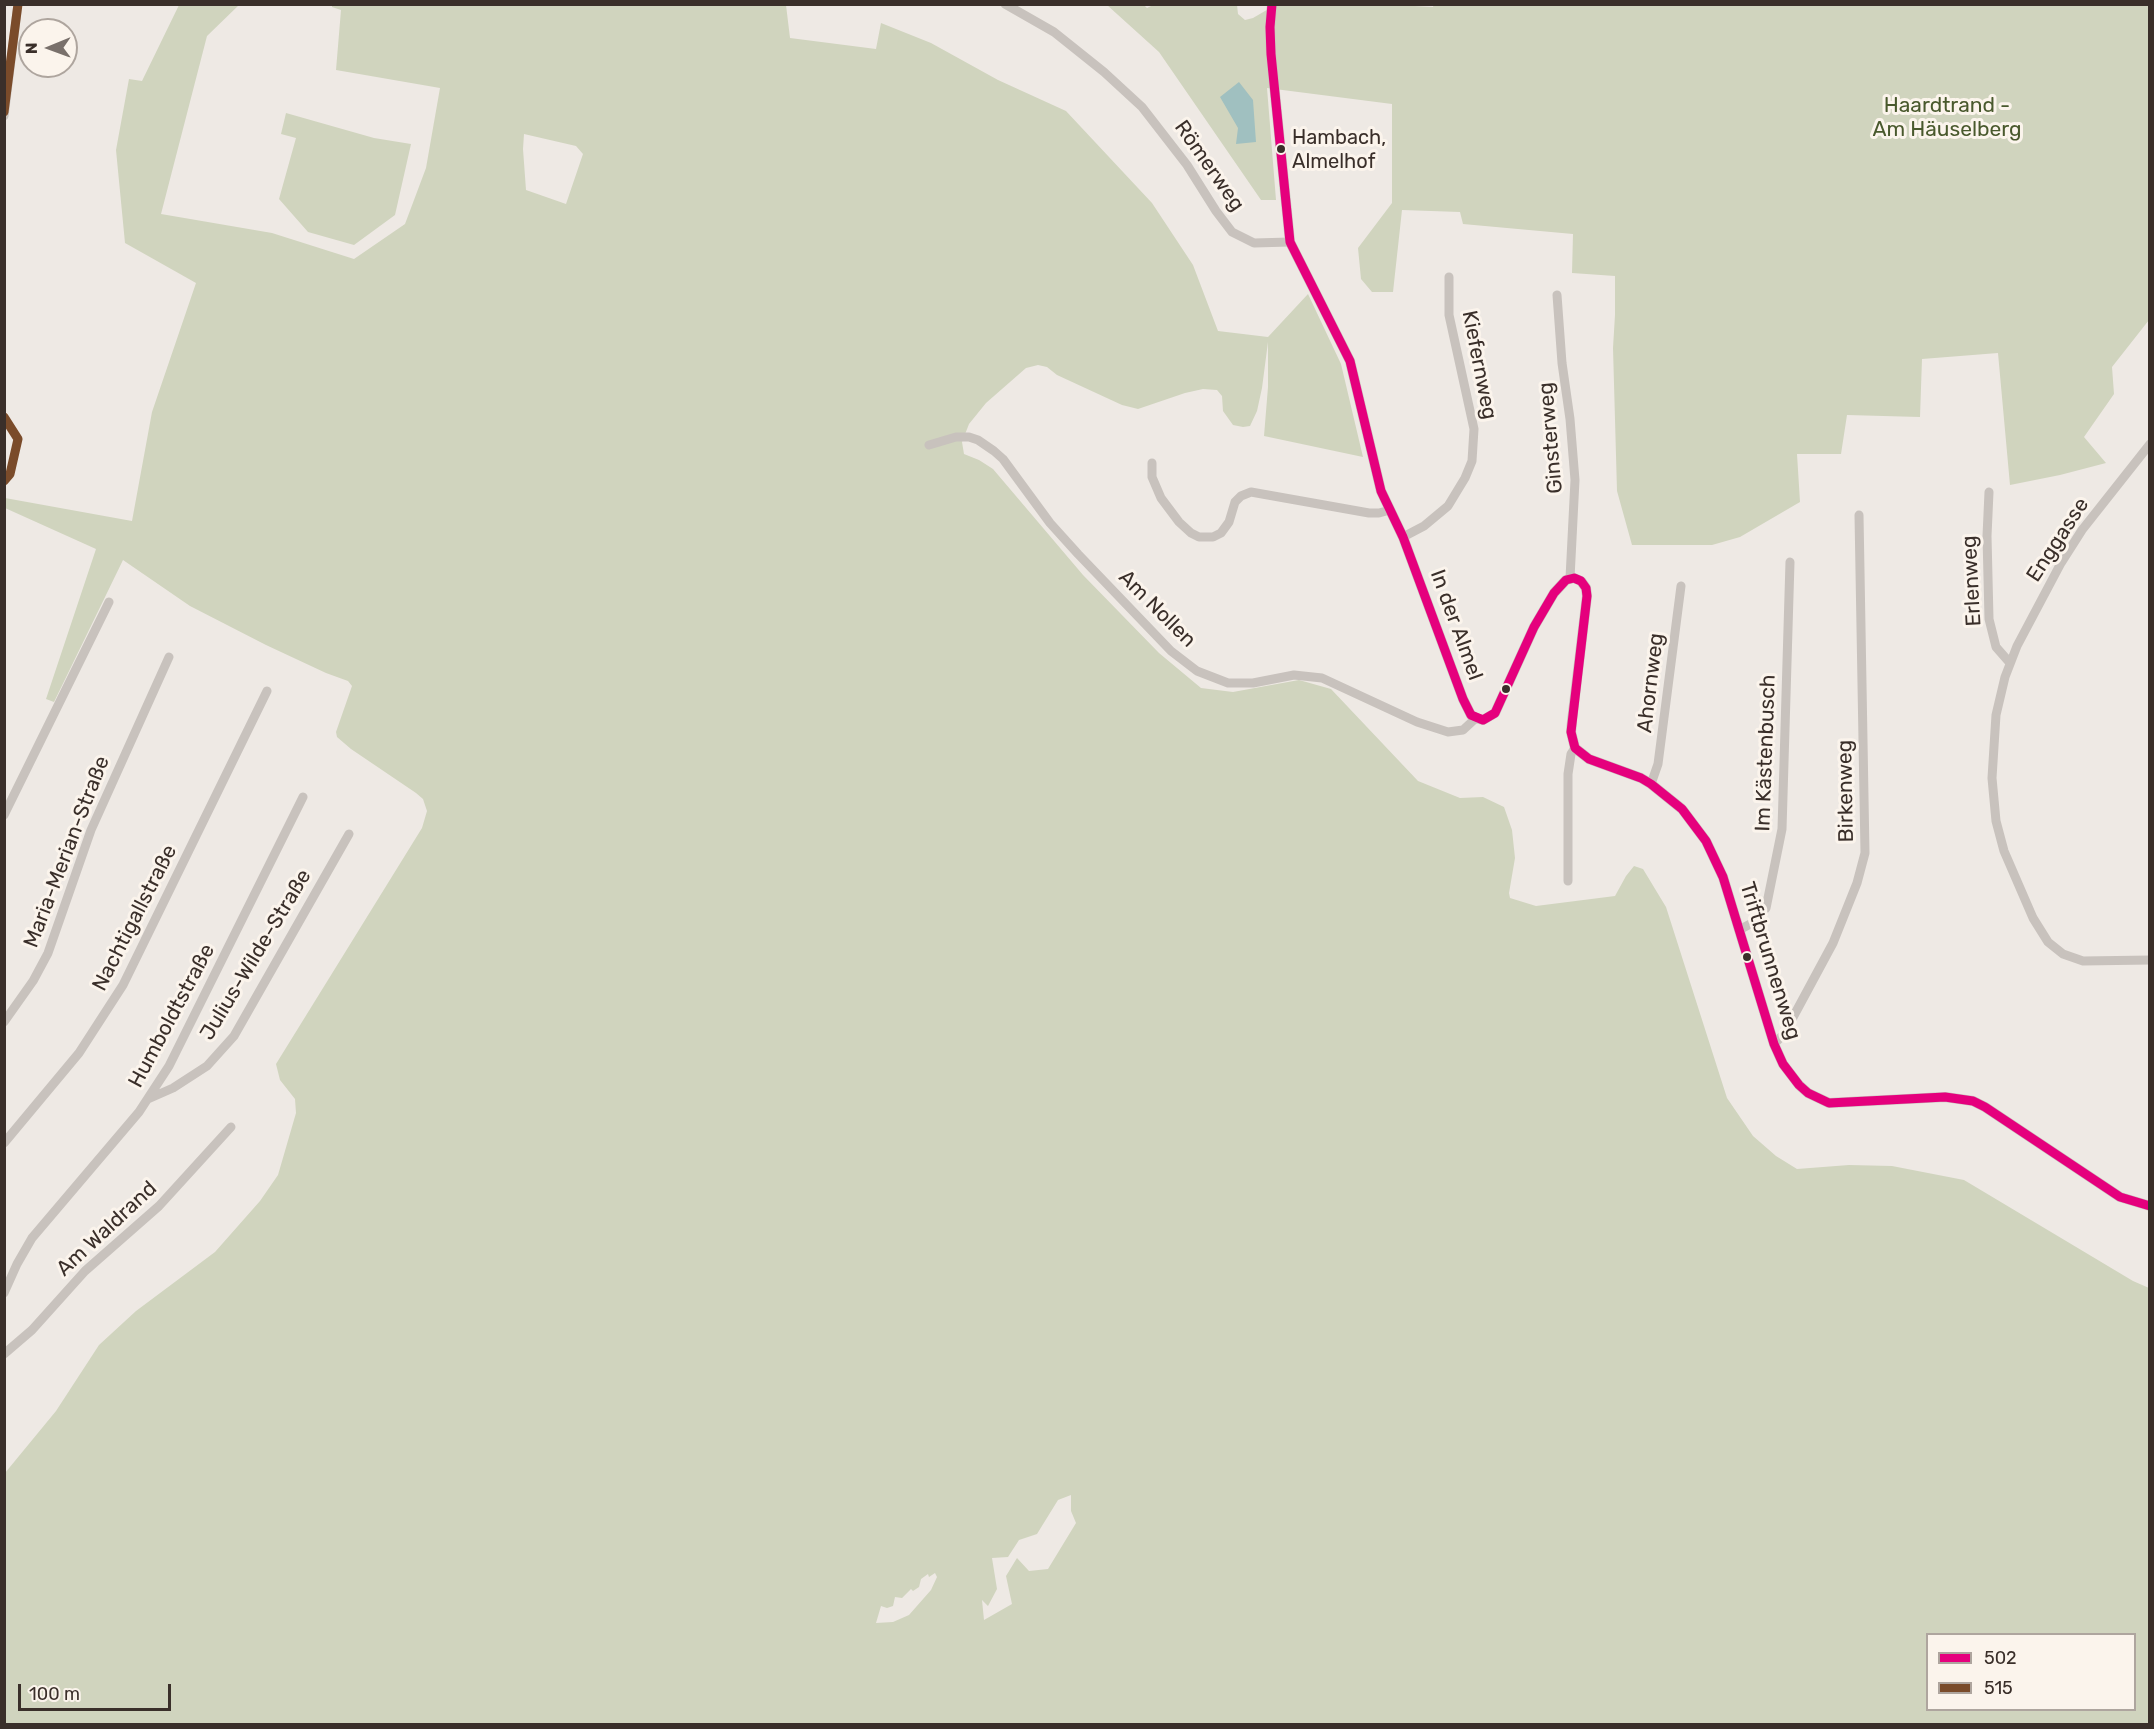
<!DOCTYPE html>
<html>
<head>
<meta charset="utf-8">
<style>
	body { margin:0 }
	#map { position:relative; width:2154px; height:1729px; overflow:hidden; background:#eee9e4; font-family:Rubik,sans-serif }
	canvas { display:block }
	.frame { position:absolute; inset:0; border:6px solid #3a2f2a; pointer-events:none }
	.legend { position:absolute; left:1926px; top:1633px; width:210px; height:78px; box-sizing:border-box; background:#fbf4ec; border:2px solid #aea59e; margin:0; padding:8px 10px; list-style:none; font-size:18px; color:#3a2f2a }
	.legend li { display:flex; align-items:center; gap:12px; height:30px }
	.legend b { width:30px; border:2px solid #aea59e }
	.north { position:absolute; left:18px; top:18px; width:60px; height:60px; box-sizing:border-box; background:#fbf4ec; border:2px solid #aea59e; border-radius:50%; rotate:269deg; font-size:16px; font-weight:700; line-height:24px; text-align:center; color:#3a2f2a }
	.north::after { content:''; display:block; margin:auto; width:21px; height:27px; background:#79706b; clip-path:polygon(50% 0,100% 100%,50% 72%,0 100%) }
	.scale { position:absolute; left:18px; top:1684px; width:153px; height:27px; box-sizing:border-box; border:3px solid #3a2f2a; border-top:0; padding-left:8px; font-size:18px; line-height:21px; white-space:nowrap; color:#3a2f2a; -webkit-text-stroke:4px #fbf4ec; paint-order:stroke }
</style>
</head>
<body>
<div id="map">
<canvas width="2154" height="1729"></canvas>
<div class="frame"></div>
<ul class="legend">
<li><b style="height:8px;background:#e5007d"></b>502</li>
<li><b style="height:8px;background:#7a4b2a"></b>515</li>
</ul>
<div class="north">N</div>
<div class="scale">100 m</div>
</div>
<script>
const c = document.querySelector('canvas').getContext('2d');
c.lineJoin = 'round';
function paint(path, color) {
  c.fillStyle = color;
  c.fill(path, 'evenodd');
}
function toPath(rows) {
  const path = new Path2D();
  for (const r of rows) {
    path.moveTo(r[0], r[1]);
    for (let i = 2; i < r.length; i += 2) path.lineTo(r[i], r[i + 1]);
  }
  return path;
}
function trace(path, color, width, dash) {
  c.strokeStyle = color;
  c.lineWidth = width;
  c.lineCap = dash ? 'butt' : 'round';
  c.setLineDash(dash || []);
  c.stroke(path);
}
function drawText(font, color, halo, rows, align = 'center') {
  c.font = font + ' Rubik,sans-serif';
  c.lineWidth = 6;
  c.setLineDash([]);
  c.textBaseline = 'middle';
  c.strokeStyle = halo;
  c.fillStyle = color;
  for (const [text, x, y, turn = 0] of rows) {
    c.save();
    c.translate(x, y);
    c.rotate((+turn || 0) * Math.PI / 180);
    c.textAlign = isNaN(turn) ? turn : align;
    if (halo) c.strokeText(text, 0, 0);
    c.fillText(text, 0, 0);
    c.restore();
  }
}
paint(toPath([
	[1155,4,1237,5,1238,14,1245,20,1253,18,1277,4,1378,4,1433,7,1434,4,2149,5,2149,320,2112,367,2114,394,2084,437,2106,463,2060,475,2010,485,1998,353,1922,359,1920,417,1847,415,1841,454,1797,454,1800,502,1740,537,1712,545,1632,545,1617,491,1613,348,1615,315,1615,276,1572,273,1573,234,1463,224,1460,212,1402,210,1393,292,1372,292,1361,279,1358,248,1392,203,1392,104,1267,88,1276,200,1261,200,1159,52,1107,5,1144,5,1147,8],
	[179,5,239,5,207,36,161,214,272,233,354,259,405,224,426,168,440,88,336,70,341,10,332,7,332,5,786,5,790,38,876,49,881,23,931,43,998,80,1066,111,1152,203,1193,265,1218,331,1268,337,1308,294,1341,364,1363,457,1264,436,1268,387,1268,342,1262,388,1257,411,1250,426,1243,427,1233,425,1223,411,1222,396,1217,390,1203,389,1185,393,1138,409,1122,405,1057,375,1047,367,1038,365,1026,368,986,403,969,424,962,442,964,454,979,460,993,469,1083,575,1159,653,1201,688,1233,692,1299,680,1331,689,1418,781,1460,798,1483,797,1504,807,1512,830,1515,858,1509,893,1510,898,1536,906,1615,896,1626,876,1634,866,1643,869,1666,907,1727,1098,1753,1136,1776,1156,1797,1169,1849,1165,1892,1166,1964,1180,2133,1281,2149,1288,2149,1724,5,1724,5,1473,56,1411,99,1345,136,1311,215,1252,260,1201,278,1175,296,1113,295,1099,280,1080,276,1064,422,828,427,811,423,799,416,793,351,749,337,737,336,732,352,686,348,681,326,673,266,645,190,606,123,560,54,702,46,699,96,549,5,508,5,498,132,521,152,412,196,283,125,243,116,150,129,79,142,81],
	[524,134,576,146,583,154,566,204,526,190,523,149],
	[1071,1495,1071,1511,1076,1523,1048,1569,1029,1571,1017,1558,1006,1576,1012,1604,984,1620,982,1600,988,1606,997,1589,992,1558,1008,1557,1019,1540,1037,1534,1058,1500],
	[935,1573,937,1577,931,1590,909,1615,893,1622,876,1623,881,1606,887,1608,893,1606,895,1597,902,1598,911,1589,913,1591,919,1587,921,1579,928,1574,929,1577],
	[1928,1634,2134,1634,2134,1710,1928,1710],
	[286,113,374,138,411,144,395,215,354,245,308,232,279,199,296,138,281,134]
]), '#d0d4be');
paint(toPath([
	[1239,82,1253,100,1256,142,1236,144,1238,128,1220,97]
]), '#a0c0c0');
trace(toPath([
	[1005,4,1054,32,1104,72,1142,107,1187,165,1216,211,1232,232,1254,243,1290,242],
	[4,116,18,4],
	[1557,295,1562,363,1570,419,1575,480,1570,578],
	[2150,444,2082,530,2061,563,2017,646,2005,677,1996,715,1992,778,1996,821,2004,851,2033,918,2048,942,2063,954,2083,961,2150,960],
	[929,445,956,437,969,437,978,440,994,451,1003,459,1050,523,1078,554,1171,651,1197,671,1228,683,1253,683,1294,675,1322,678,1417,722,1448,732,1463,730,1476,718],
	[1152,463,1152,477,1161,498,1179,522,1191,533,1199,537,1213,537,1221,533,1229,522,1235,502,1241,496,1251,492,1369,513,1379,513,1390,510],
	[1989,492,1987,536,1989,619,1996,647,2010,663],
	[1403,537,1424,526,1448,506,1465,478,1472,461,1474,429,1449,315,1449,277],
	[1651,784,1658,764,1681,586],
	[4,815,109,602],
	[1568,881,1568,774,1571,754,1575,748],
	[1739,930,1754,922,1766,908,1782,829,1790,562],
	[4,1022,33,981,48,953,91,830,169,657],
	[1774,1044,1784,1034,1833,943,1857,883,1865,853,1859,515],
	[148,1099,173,1088,207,1066,234,1036,349,834],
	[4,1143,79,1053,123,985,267,691],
	[4,1293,17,1264,32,1238,139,1112,169,1066,303,797],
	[4,1354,32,1330,85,1271,159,1206,231,1127]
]), '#c8c2bd', 9);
trace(toPath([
	[1272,4,1270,27,1271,54,1290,242,1350,361,1381,491,1403,537,1463,699,1471,715,1476,718,1483,720,1495,713,1534,627,1554,593,1566,580,1574,578,1581,581,1586,588,1587,596,1572,721,1571,732,1575,748,1589,759,1641,778,1651,784,1682,809,1706,841,1723,877,1774,1044,1783,1064,1799,1085,1808,1093,1829,1103,1945,1097,1973,1101,1985,1107,2120,1197,2150,1206]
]), '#c8c2bd', 10);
trace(toPath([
	[1272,4,1270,27,1271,54,1290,242,1350,361,1381,491,1403,537,1463,699,1471,715,1483,720,1495,713,1534,627,1554,593,1566,580,1574,578,1581,581,1586,588,1587,596,1571,732,1575,748,1589,759,1641,778,1651,784,1682,809,1706,841,1723,877,1774,1044,1783,1064,1799,1085,1808,1093,1829,1103,1945,1097,1973,1101,1985,1107,2120,1197,2150,1206]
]), '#e5007d', 9);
trace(toPath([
	[4,112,18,4],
	[4,417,18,439,10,474,4,481]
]), '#7a4b2a', 9);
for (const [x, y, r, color] of [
	[1281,149,5,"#3a2f2a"],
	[1506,689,5,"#3a2f2a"],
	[1747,957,5,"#3a2f2a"]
]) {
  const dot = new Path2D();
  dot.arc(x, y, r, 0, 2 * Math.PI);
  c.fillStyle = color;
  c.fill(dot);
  trace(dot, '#fbf4ec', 2);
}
drawText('20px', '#3a2f2a', '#fbf4ec', [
	["Hambach,",1292,138],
	["Almelhof",1292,162]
], 'left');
drawText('21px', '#49592d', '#fbf4ec', [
	["Haardtrand -",1947,106],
	["Am Häuselberg",1947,130]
]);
drawText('21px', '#3a2f2a', '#fbf4ec', [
	["Römerweg",1209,166,55],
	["Kiefernweg",1479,365,79],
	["Ginsterweg",1551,438,-95],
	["Enggasse",2058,540,-57],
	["Erlenweg",1972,581,-93],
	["Am Nollen",1157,609,45],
	["In der Almel",1456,625,70],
	["Ahornweg",1651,683,-83],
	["Im Kästenbusch",1766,753,-88],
	["Birkenweg",1846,791,-91],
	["Maria-Merian-Straße",67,852,-69],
	["Nachtigallstraße",135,918,-63],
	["Julius-Wilde-Straße",256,955,-59],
	["Triftbrunnenweg",1770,961,73],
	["Humboldtstraße",172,1016,-62],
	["Am Waldrand",107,1229,-43]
]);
</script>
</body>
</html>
